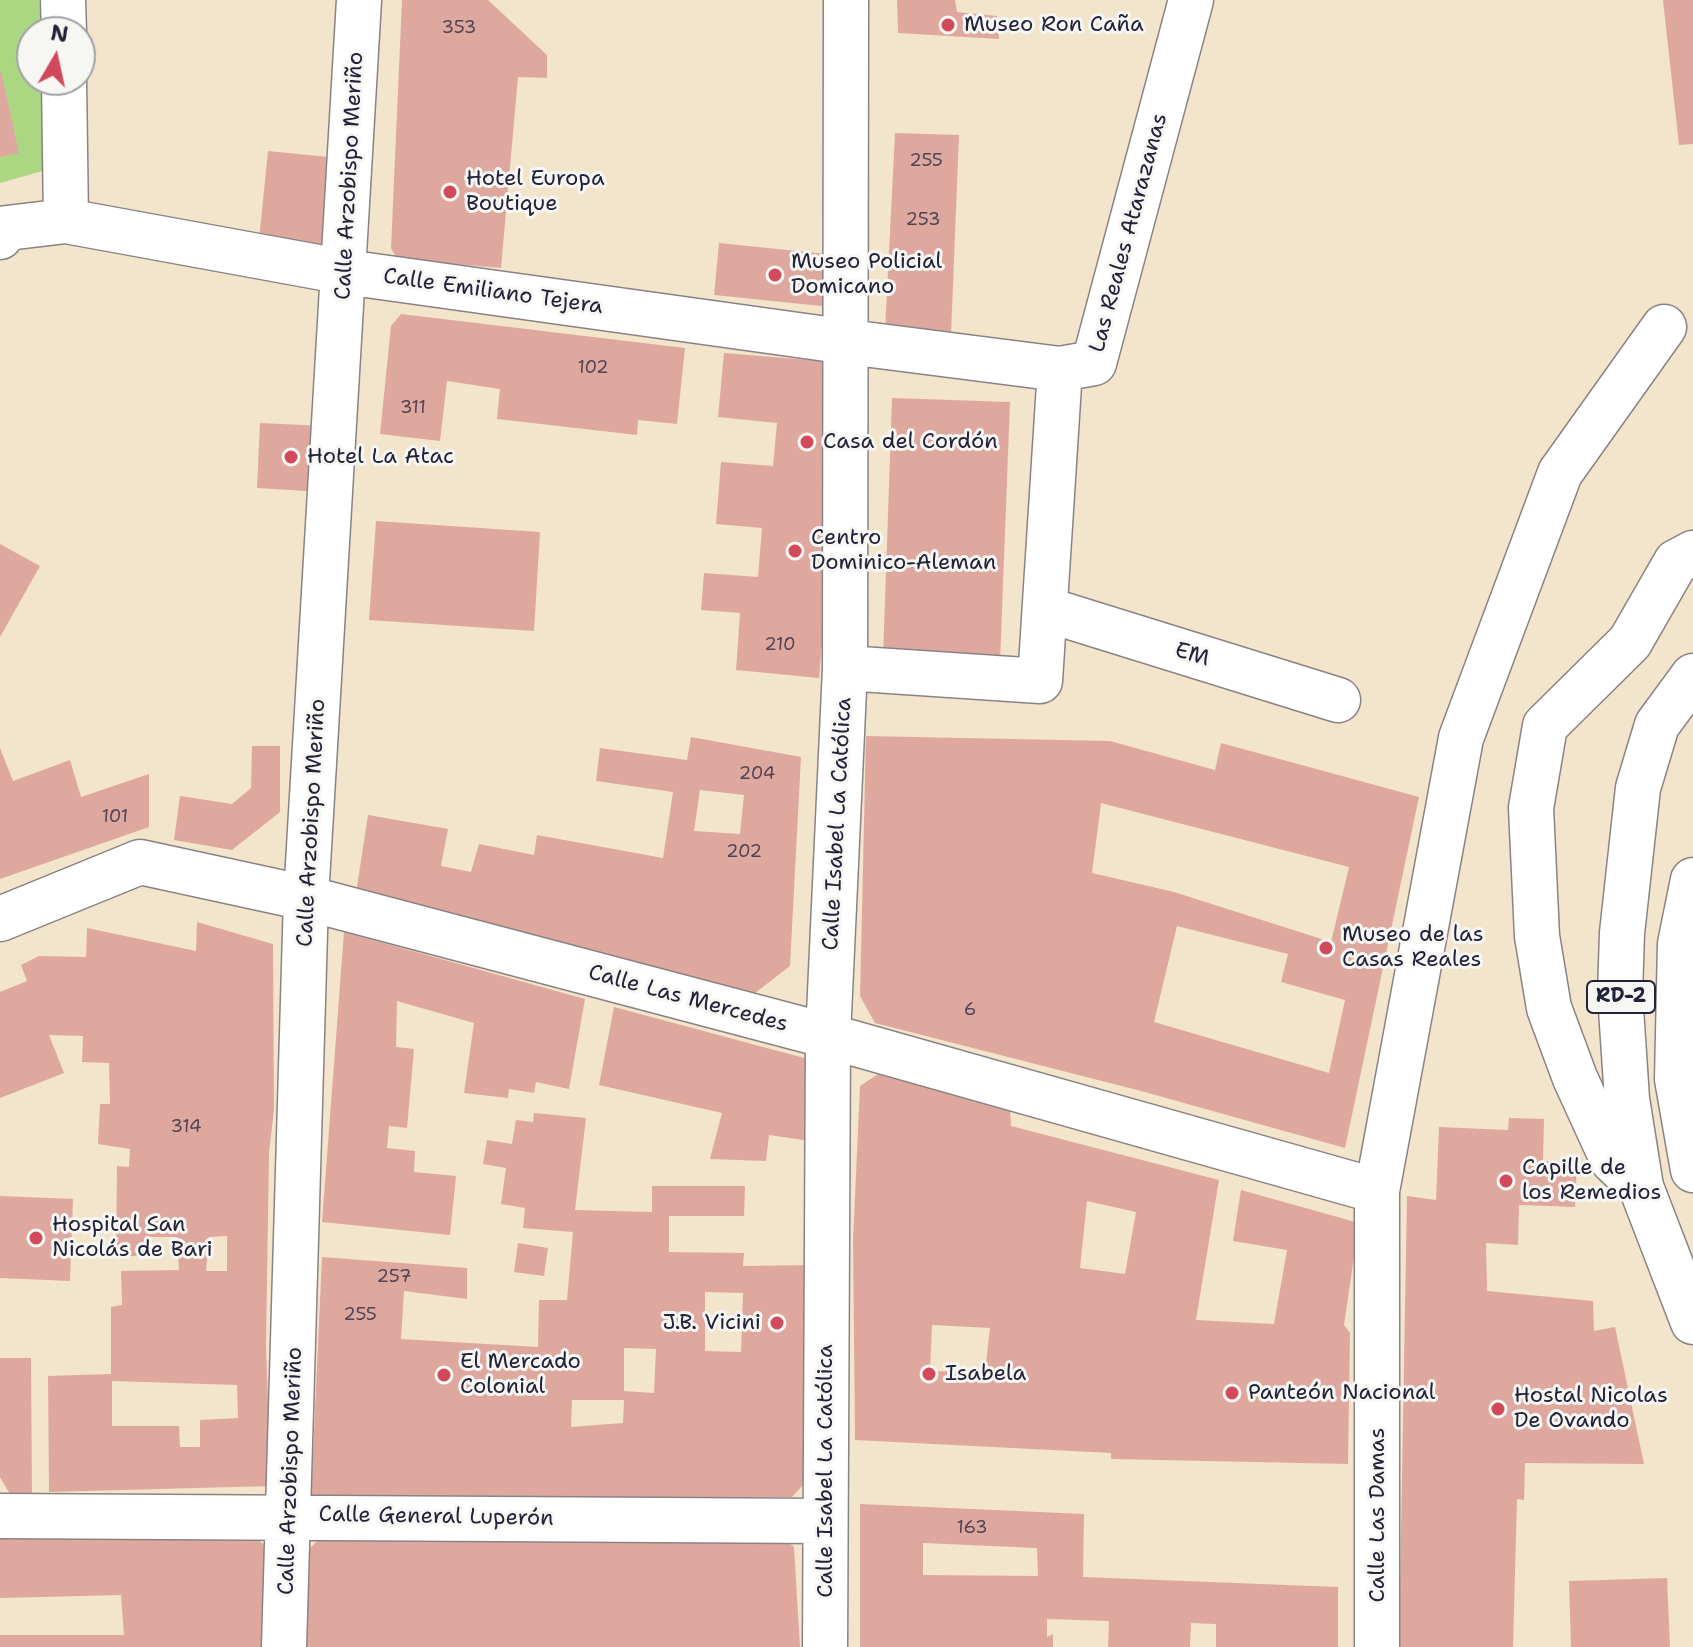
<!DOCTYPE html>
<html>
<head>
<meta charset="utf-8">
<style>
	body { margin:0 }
	#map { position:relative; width:1693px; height:1647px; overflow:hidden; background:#f3e4cc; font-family:"Shantell Sans",sans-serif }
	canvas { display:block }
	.north { position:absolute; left:16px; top:16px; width:80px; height:80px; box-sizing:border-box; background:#f6f6f2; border:2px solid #a1a1a9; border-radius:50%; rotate:9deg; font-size:22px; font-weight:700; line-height:32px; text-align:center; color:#22223b }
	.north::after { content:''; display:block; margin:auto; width:28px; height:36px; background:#d1495b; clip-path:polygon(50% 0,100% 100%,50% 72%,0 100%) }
</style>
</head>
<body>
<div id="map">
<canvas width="1693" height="1647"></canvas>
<div class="north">N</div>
</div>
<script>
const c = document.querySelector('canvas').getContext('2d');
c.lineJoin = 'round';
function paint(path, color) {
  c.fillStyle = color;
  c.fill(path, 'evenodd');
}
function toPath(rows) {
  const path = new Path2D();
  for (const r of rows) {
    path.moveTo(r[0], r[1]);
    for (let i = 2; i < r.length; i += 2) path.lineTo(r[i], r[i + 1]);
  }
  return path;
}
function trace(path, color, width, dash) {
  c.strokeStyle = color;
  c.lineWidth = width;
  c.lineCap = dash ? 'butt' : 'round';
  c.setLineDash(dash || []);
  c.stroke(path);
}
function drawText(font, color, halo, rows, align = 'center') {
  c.font = font + ' "Shantell Sans",sans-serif';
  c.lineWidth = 6;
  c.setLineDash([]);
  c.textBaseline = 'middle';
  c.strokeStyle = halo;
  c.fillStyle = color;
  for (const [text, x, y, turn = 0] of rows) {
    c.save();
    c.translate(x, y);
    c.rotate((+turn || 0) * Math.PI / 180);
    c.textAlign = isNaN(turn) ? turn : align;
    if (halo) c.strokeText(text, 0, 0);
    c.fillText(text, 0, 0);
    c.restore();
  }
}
paint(toPath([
	[0,0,39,0,44,32,32,32,32,80,51,80,63,165,0,183]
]), '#abd682');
paint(toPath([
	[402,0,488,0,547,55,547,78,518,77,501,268,397,259,391,248],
	[897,0,955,0,957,12,997,16,999,39,898,33],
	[1663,0,1693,0,1693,144,1679,145],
	[1,71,19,153,0,157,0,72],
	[895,133,959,135,951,335,885,331],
	[268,151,338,158,329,248,259,240],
	[719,243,836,255,831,307,714,295],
	[401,314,685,348,677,424,638,420,637,435,497,419,500,389,447,381,440,441,380,434,391,326],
	[724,353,846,363,819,678,736,670,740,613,701,610,704,573,758,577,762,528,716,524,721,462,773,466,777,423,718,417],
	[892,398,1010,402,1000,662,883,658],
	[260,423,325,426,322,492,257,488],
	[376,521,540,532,534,631,369,620],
	[0,544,40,566,0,637],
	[866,736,1110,741,1215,770,1221,743,1419,797,1345,1148,1141,1091,875,1023,860,996],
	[1101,803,1349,867,1331,942,1174,892,1092,873],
	[1177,926,1288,954,1281,982,1345,1000,1329,1073,1154,1022],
	[691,737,801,757,790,966,755,993,356,893,368,815,448,829,441,866,471,872,479,844,534,855,537,835,663,858,673,792,596,781,600,748,687,760],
	[700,790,744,795,740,834,694,831],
	[252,746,280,746,280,812,232,850,174,840,180,796,232,804,251,788],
	[0,748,13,781,70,760,81,797,149,774,149,827,0,879],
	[197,922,273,944,274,1109,269,1153,266,1347,271,1486,49,1492,48,1376,111,1374,111,1307,122,1305,121,1271,179,1270,177,1237,146,1237,146,1256,116,1256,117,1166,129,1167,130,1149,98,1144,100,1104,110,1104,109,1063,82,1062,83,1036,49,1035,64,1073,0,1098,0,992,27,981,21,965,39,956,86,957,87,928,196,951],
	[227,1236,227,1271,206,1271,209,1237],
	[112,1381,237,1385,238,1418,200,1420,200,1447,180,1447,179,1426,112,1426],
	[344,932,585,999,569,1089,536,1082,534,1093,509,1089,508,1098,464,1093,474,1023,397,1001,396,1047,414,1049,407,1128,389,1126,387,1148,415,1151,414,1172,456,1176,450,1235,322,1222],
	[614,1007,808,1059,810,1141,769,1135,766,1161,710,1159,722,1113,599,1085],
	[881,1072,1010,1111,1011,1126,1219,1180,1196,1320,1274,1324,1287,1250,1233,1241,1241,1190,1359,1223,1344,1325,1350,1333,1348,1464,1111,1459,1111,1453,855,1440,853,1241,860,1086],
	[1087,1201,1136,1212,1125,1274,1080,1268],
	[932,1325,990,1328,985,1372,930,1371],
	[534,1113,586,1118,575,1210,652,1212,652,1186,745,1186,744,1216,669,1216,669,1252,744,1253,743,1266,814,1265,803,1485,792,1497,311,1497,322,1257,467,1268,467,1299,404,1291,401,1339,538,1347,539,1300,567,1300,573,1232,523,1228,525,1208,501,1204,506,1168,483,1164,487,1140,512,1144,516,1120,533,1122],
	[705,1292,743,1293,741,1352,705,1351],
	[624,1348,656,1349,654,1393,624,1391],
	[572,1400,624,1400,623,1423,571,1427],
	[1509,1118,1544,1119,1543,1161,1577,1162,1575,1207,1519,1205,1518,1245,1486,1243,1487,1291,1593,1301,1594,1331,1615,1327,1644,1464,1525,1463,1524,1500,1517,1499,1513,1647,1399,1647,1407,1196,1436,1200,1439,1127,1508,1130],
	[0,1196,73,1199,70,1281,0,1278],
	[518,1243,548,1248,544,1276,514,1272],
	[0,1358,31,1358,32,1494,10,1494,0,1477],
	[860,1504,1084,1514,1083,1577,1338,1587,1338,1647,1216,1647,1216,1624,1191,1623,1190,1647,1108,1647,1109,1621,1047,1619,1047,1637,1053,1634,1053,1647,860,1647],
	[923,1543,1037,1548,1038,1576,923,1575],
	[251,1533,267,1548,263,1647,0,1647,0,1635,124,1635,121,1595,0,1598,0,1538],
	[325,1533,782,1537,794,1547,800,1647,304,1647,310,1548],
	[1667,1578,1670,1647,1571,1647,1569,1581]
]), '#dfa89f');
const minor = toPath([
	[63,0,64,32],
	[64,80,66,221],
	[0,237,7,228,66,221,345,272,848,342,1060,369,1094,363,1191,0],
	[1045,609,1338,700],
	[845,668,1040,681,1060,369],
	[0,919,140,862,306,898,828,1036,1377,1191],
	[1641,1187,1613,1161,1575,1078,1549,1008,1537,936,1531,808,1545,726,1630,642,1676,562,1693,553],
	[0,1516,825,1521],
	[284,1647,306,898,359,0],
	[825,1647,828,1036,845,668,846,0],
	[1377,1647,1377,1191,1461,738,1560,473,1664,327]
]);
const major = toPath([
	[1693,676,1657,725,1638,788,1622,933,1620,994,1627,1099,1641,1187,1693,1322],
	[1693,880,1680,944,1677,1079,1693,1170]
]);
trace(minor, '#8a8384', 47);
trace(major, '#8a8384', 47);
trace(minor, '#fff', 44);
trace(major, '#fff', 44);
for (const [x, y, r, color] of [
	[948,25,8,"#d1495b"],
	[450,192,8,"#d1495b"],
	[775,275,8,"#d1495b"],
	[807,442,8,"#d1495b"],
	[291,457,8,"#d1495b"],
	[795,551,8,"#d1495b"],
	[1326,948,8,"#d1495b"],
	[1506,1181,8,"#d1495b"],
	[36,1238,8,"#d1495b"],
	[777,1323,8,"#d1495b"],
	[929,1374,8,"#d1495b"],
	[444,1375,8,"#d1495b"],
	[1232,1393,8,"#d1495b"],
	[1498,1409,8,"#d1495b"]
]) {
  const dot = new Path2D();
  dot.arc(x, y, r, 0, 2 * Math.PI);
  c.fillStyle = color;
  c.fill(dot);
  trace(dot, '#f6f6f2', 3);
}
drawText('18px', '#514454', null, [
	["353",459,28],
	["255",926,161],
	["253",923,220],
	["102",593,368],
	["311",413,408],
	["210",780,645],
	["204",757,774],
	["101",115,817],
	["202",744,852],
	["6",970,1010],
	["314",186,1127],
	["257",394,1277],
	["255",360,1315],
	["163",972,1528]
]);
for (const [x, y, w] of [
	[1621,997,68]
]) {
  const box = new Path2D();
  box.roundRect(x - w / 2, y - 16, w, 32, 6);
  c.fillStyle = '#f6f6f2';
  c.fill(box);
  trace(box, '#22223b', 2);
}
drawText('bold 20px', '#22223b', null, [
	["RD-2",1621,997]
]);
drawText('22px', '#22223b', '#f6f6f2', [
	["Museo Ron Caña",964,25],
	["Hotel Europa",466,179],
	["Boutique",466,204],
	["Museo Policial",791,262],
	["Domicano",791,287],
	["Casa del Cordón",823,442],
	["Hotel La Atac",307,457],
	["Centro",811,538],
	["Dominico-Aleman",811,563],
	["Museo de las",1342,935],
	["Casas Reales",1342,960],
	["Capille de",1522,1168],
	["los Remedios",1522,1193],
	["Hospital San",52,1225],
	["Nicolás de Bari",52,1250],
	["J.B. Vicini",761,1323,"right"],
	["El Mercado",460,1362],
	["Colonial",460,1387],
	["Isabela",945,1374],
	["Panteón Nacional",1248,1393],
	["Hostal Nicolas",1514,1396],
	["De Ovando",1514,1421]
], 'left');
drawText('22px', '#22223b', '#f6f6f2', [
	["Calle Arzobispo Meriño",350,176,-87],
	["Las Reales Atarazanas",1129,233,-75],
	["Calle Emiliano Tejera",493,292,8],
	["EM",1192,655,17],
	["Calle Arzobispo Meriño",312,823,-87],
	["Calle Isabel La Católica",838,824,-87],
	["Calle Las Mercedes",688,999,15],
	["Calle Arzobispo Meriño",291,1471,-88],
	["Calle Isabel La Católica",826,1471,-90],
	["Calle Las Damas",1378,1515,-90],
	["Calle General Luperón",436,1517,1]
]);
</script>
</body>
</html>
